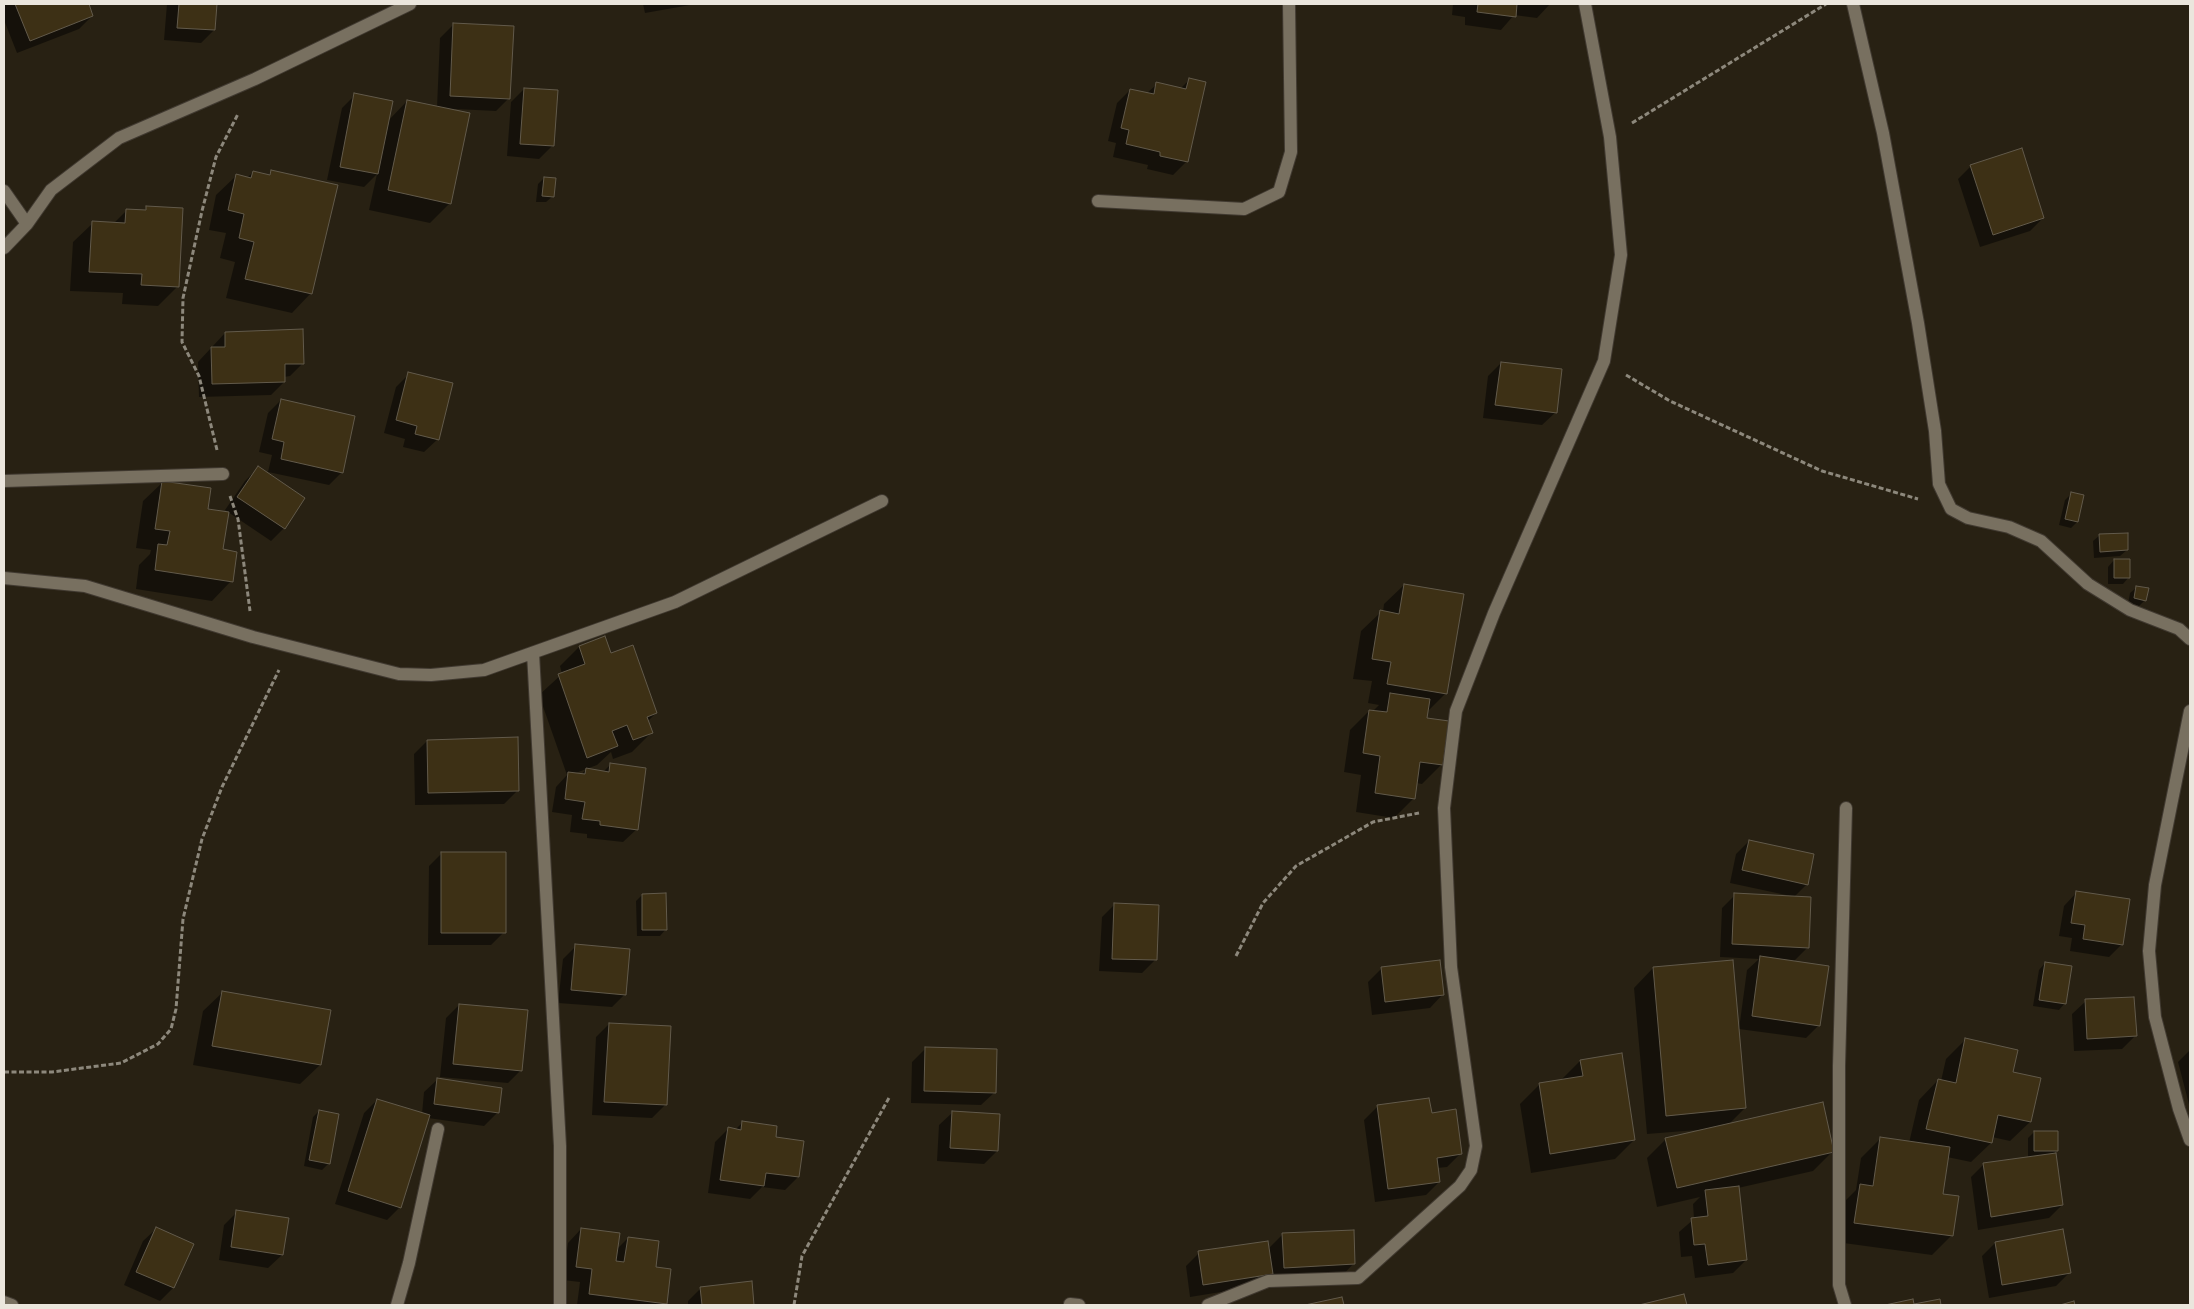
<!DOCTYPE html>
<html>
<head>
<meta charset="utf-8">
<style>
	body { margin:0 }
	#map { position:relative; width:2194px; height:1309px; overflow:hidden; background:#282113; font-family:"Golos Text",sans-serif }
	canvas { display:block }
	.frame { position:absolute; inset:0; border:5px solid #ebe6dd; pointer-events:none }
</style>
</head>
<body>
<div id="map">
<canvas width="2194" height="1309"></canvas>
<div class="frame"></div>
</div>
<script>
const c = document.querySelector('canvas').getContext('2d');
c.lineJoin = 'round';
function paint(path, color) {
  c.fillStyle = color;
  c.fill(path, 'evenodd');
}
function toPath(rows) {
  const path = new Path2D();
  for (const r of rows) {
    path.moveTo(r[0], r[1]);
    for (let i = 2; i < r.length; i += 2) path.lineTo(r[i], r[i + 1]);
  }
  return path;
}
function trace(path, color, width, dash) {
  c.strokeStyle = color;
  c.lineWidth = width;
  c.lineCap = dash ? 'butt' : 'round';
  c.setLineDash(dash || []);
  c.stroke(path);
}
paint(toPath([
	[4,4,87,4,92,16,79,29,17,53,4,20],
	[167,4,216,4,214,30,201,43,164,40],
	[643,4,696,4,645,13],
	[1453,4,1550,4,1537,18,1514,15,1501,30,1465,25,1465,17,1452,15],
	[453,25,509,98,496,111,455,109,450,203,430,223,369,210,377,174,364,187,327,180,342,108,355,95,388,121,407,101,437,107,440,38],
	[1189,80,1204,83,1186,162,1173,175,1147,169,1148,165,1113,157,1116,143,1108,141,1117,103,1130,90,1146,94,1157,84,1180,89],
	[524,89,553,145,539,159,507,156,511,102],
	[1971,166,2043,218,2030,231,1980,247,1958,179],
	[272,171,311,293,292,313,226,298,235,262,220,258,226,233,209,230,216,195,236,176,247,178,253,172,267,176],
	[544,178,553,196,546,202,536,202,538,184],
	[147,208,178,286,158,306,122,304,123,293,70,291,73,242,93,223,113,224,126,211,143,211],
	[225,333,303,363,290,376,284,377,284,382,271,395,199,397,198,362],
	[1501,363,1556,412,1542,425,1483,418,1488,376],
	[409,374,438,439,424,452,403,447,405,439,384,433,396,387],
	[281,400,342,472,329,485,268,472,272,455,259,452,268,413],
	[258,468,284,528,271,541,225,510,245,481],
	[163,482,207,510,231,581,212,601,136,589,139,565,150,554,151,550,136,548,143,501],
	[2072,493,2077,522,2071,528,2059,525,2065,500],
	[2100,535,2127,550,2120,556,2094,558,2093,541],
	[2114,560,2129,577,2123,584,2108,584,2108,567],
	[1404,585,1446,693,1426,713,1425,719,1447,722,1441,765,1422,784,1416,783,1414,798,1394,818,1356,812,1361,775,1344,772,1350,730,1369,711,1373,711,1379,705,1368,703,1372,681,1353,679,1361,631,1381,612,1383,612,1384,604],
	[2137,587,2145,600,2139,606,2128,604,2130,593],
	[579,647,610,655,656,713,647,722,651,733,632,752,613,759,611,752,597,765,573,774,581,775,586,769,603,772,610,765,637,829,623,842,587,838,587,834,570,832,572,815,552,812,556,787,567,775,539,695,562,674,560,666],
	[427,741,517,791,504,804,415,805,414,754],
	[1749,841,1807,884,1794,897,1808,947,1793,962,1819,1025,1806,1038,1739,1029,1747,970,1759,959,1720,957,1722,908,1735,895,1786,895,1730,883,1736,854],
	[442,853,504,932,491,945,428,945,429,866],
	[2077,892,2122,944,2109,957,2070,951,2072,938,2059,936,2064,906],
	[642,895,666,929,660,936,637,936,636,901],
	[1115,904,1155,960,1142,973,1099,971,1102,917],
	[576,946,625,994,612,1007,558,1003,563,959],
	[1439,961,1443,994,1430,1008,1372,1015,1368,982,1381,969],
	[2045,963,2065,1003,2059,1010,2033,1006,2039,970],
	[1653,968,1745,1108,1728,1125,1832,1152,1813,1171,1738,1188,1746,1260,1733,1273,1695,1278,1692,1256,1681,1257,1679,1232,1694,1219,1693,1204,1700,1197,1657,1207,1647,1158,1666,1139,1698,1132,1697,1130,1647,1134,1634,988],
	[223,992,320,1065,300,1084,193,1065,203,1011],
	[2086,1001,2135,1036,2122,1049,2074,1051,2072,1014],
	[459,1005,521,1070,508,1083,440,1077,446,1018],
	[609,1024,665,1105,652,1118,592,1115,596,1037],
	[1966,1039,2012,1073,2040,1079,2030,1122,2010,1141,1992,1137,1991,1143,1971,1162,1947,1157,1942,1195,1952,1235,1932,1255,1836,1242,1841,1205,1856,1190,1861,1158,1880,1139,1909,1143,1919,1100,1938,1080,1941,1081,1946,1059],
	[925,1049,995,1092,981,1105,911,1103,912,1062],
	[2190,1050,2190,1108,2178,1062],
	[1580,1061,1634,1140,1615,1159,1531,1173,1520,1104,1540,1084,1560,1081],
	[438,1079,501,1089,497,1113,484,1126,428,1118,400,1207,387,1220,335,1204,364,1113,377,1100,422,1114,424,1092],
	[1377,1107,1430,1114,1460,1154,1447,1167,1437,1168,1439,1182,1426,1195,1375,1202,1364,1120],
	[319,1111,329,1163,322,1170,304,1166,313,1117],
	[953,1112,999,1115,997,1151,984,1164,937,1161,939,1125],
	[743,1122,774,1138,798,1177,785,1190,762,1187,750,1199,708,1193,715,1142,728,1129,735,1130],
	[2034,1132,2057,1150,2052,1155,2062,1205,2049,1218,1978,1230,1971,1177,1984,1164,2028,1158,2028,1138],
	[237,1212,282,1255,268,1268,219,1260,224,1225],
	[157,1228,192,1244,173,1288,160,1301,124,1285,143,1241],
	[581,1229,616,1250,628,1238,654,1268,665,1303,663,1305,577,1305,580,1282,563,1280,568,1243],
	[1283,1234,1354,1263,1341,1277,1271,1280,1271,1274,1258,1286,1190,1297,1186,1266,1199,1253,1268,1249],
	[1995,1243,2069,1273,2056,1286,1989,1298,1982,1256],
	[751,1283,753,1305,688,1305,688,1301,701,1288]
]), '#0007');
const building = toPath([
	[15,4,89,4,93,16,30,41,15,4],
	[179,4,217,4,215,30,177,28,179,4],
	[1478,4,1517,4,1516,17,1477,12,1478,4],
	[453,23,514,26,510,99,450,96,453,23],
	[1189,78,1206,82,1188,162,1160,156,1160,152,1126,144,1129,130,1121,128,1130,89,1154,94,1156,82,1186,89,1189,78],
	[524,88,558,90,554,146,520,144,524,88],
	[354,93,393,101,378,174,340,167,354,93],
	[407,100,470,113,451,204,388,190,407,100],
	[2022,148,2044,218,1993,235,1970,165,2022,148],
	[271,170,338,185,312,294,245,279,254,242,239,238,244,214,228,210,236,174,251,178,253,171,270,175,271,170],
	[544,177,556,178,554,197,542,196,544,177],
	[146,206,183,208,179,287,141,285,142,274,89,272,92,221,125,223,126,209,146,210,146,206],
	[303,329,304,364,285,364,285,382,212,384,211,347,225,347,225,332,303,329],
	[1501,362,1562,369,1557,413,1495,405,1501,362],
	[408,372,453,383,439,440,415,434,417,426,396,420,408,372],
	[281,399,355,416,343,473,281,459,284,442,272,439,281,399],
	[258,466,305,498,285,529,237,497,258,466],
	[162,481,211,488,208,509,229,512,223,549,237,552,233,582,155,570,158,544,167,545,170,531,155,529,162,481],
	[2071,492,2084,495,2078,522,2065,519,2071,492],
	[2128,533,2128,550,2100,552,2099,534,2128,533],
	[2114,559,2130,559,2130,578,2114,578,2114,559],
	[1404,584,1464,594,1447,694,1387,684,1391,662,1372,659,1380,610,1399,614,1404,584],
	[2136,586,2149,588,2146,601,2134,598,2136,586],
	[605,636,611,653,633,645,657,713,647,717,653,733,633,740,627,725,612,731,618,746,587,758,558,674,585,664,579,646,605,636],
	[1390,693,1430,699,1427,718,1449,721,1443,765,1420,762,1415,799,1375,793,1380,756,1363,753,1369,710,1387,712,1390,693],
	[518,737,519,791,428,793,427,740,518,737],
	[610,763,646,768,638,830,600,825,600,821,582,819,585,802,565,799,568,772,585,774,586,768,609,772,610,763],
	[1749,840,1814,854,1808,885,1742,870,1749,840],
	[441,852,506,852,506,933,441,933,441,852],
	[2076,891,2130,899,2123,945,2083,939,2085,925,2071,923,2076,891],
	[666,893,667,930,642,930,642,894,666,893],
	[1734,893,1811,897,1809,948,1732,944,1734,893],
	[1114,903,1159,905,1157,960,1112,959,1114,903],
	[575,944,630,949,626,995,571,990,575,944],
	[1760,956,1829,966,1820,1026,1752,1016,1760,956],
	[1440,960,1444,995,1385,1002,1381,967,1440,960],
	[1733,960,1746,1108,1666,1116,1653,967,1733,960],
	[2045,962,2072,966,2066,1004,2039,1000,2045,962],
	[222,991,331,1010,321,1065,212,1046,222,991],
	[2134,997,2137,1036,2087,1039,2085,999,2134,997],
	[459,1004,528,1010,522,1071,453,1064,459,1004],
	[609,1023,671,1026,667,1105,604,1102,609,1023],
	[1965,1038,2018,1050,2013,1072,2041,1078,2031,1122,1998,1115,1992,1143,1926,1129,1938,1079,1956,1083,1965,1038],
	[925,1047,997,1049,996,1093,924,1091,925,1047],
	[1622,1053,1635,1140,1550,1154,1539,1083,1583,1076,1580,1060,1622,1053],
	[437,1078,502,1088,499,1113,434,1104,437,1078],
	[1429,1098,1432,1113,1456,1109,1462,1154,1437,1158,1440,1182,1388,1189,1377,1105,1429,1098],
	[377,1099,430,1115,401,1208,348,1191,377,1099],
	[1823,1102,1834,1152,1677,1188,1665,1138,1823,1102],
	[319,1110,339,1114,330,1164,309,1160,319,1110],
	[952,1111,1000,1114,998,1151,950,1148,952,1111],
	[742,1121,777,1126,776,1137,804,1141,799,1177,766,1173,764,1186,720,1180,728,1127,741,1130,742,1121],
	[2034,1131,2058,1131,2058,1151,2034,1151,2034,1131],
	[1880,1137,1950,1147,1943,1194,1959,1196,1953,1236,1854,1223,1860,1184,1873,1186,1880,1137],
	[2056,1153,2063,1205,1991,1217,1983,1163,2056,1153],
	[1739,1186,1747,1260,1708,1265,1705,1244,1694,1245,1691,1218,1708,1216,1705,1190,1739,1186],
	[236,1210,289,1218,283,1255,231,1247,236,1210],
	[156,1227,194,1244,174,1288,136,1272,156,1227],
	[581,1228,620,1233,616,1261,624,1262,628,1237,659,1241,656,1267,671,1269,667,1304,589,1294,592,1269,576,1267,581,1228],
	[2063,1229,2071,1273,2002,1285,1995,1242,2063,1229],
	[1354,1230,1355,1264,1284,1268,1282,1233,1354,1230],
	[1268,1241,1273,1274,1203,1285,1198,1251,1268,1241],
	[752,1281,754,1305,702,1305,700,1287,752,1281],
	[1684,1294,1687,1305,1639,1305,1684,1294],
	[1342,1297,1344,1305,1305,1305,1342,1297],
	[1913,1299,1914,1304,1940,1299,1941,1305,1885,1305,1913,1299],
	[2074,1301,2075,1305,2060,1305,2074,1301]
]);
paint(building, '#3d3015');
trace(building, '#625a4b', 1);
const street = toPath([
	[1853,4,1883,133,1918,323,1935,431,1939,484,1951,509,1968,518,2009,527,2041,541,2088,584,2130,610,2179,629,2190,639],
	[4,191,27,224],
	[1098,201,1244,209,1279,192,1291,152,1289,4],
	[4,248,27,224,51,190,119,138,255,79,410,4],
	[4,481,223,474],
	[4,578,85,586,253,637,399,674,431,675,484,670,675,602,882,501],
	[533,653,560,1146,560,1305],
	[2190,711,2155,885,2149,951,2155,1017,2179,1109,2190,1140],
	[4,1302,12,1305],
	[1070,1304,1079,1305],
	[397,1305,409,1263,438,1129],
	[1208,1305,1268,1281,1358,1278,1460,1186,1471,1170,1476,1146,1451,967,1444,808,1456,711,1494,613,1604,361,1621,255,1610,137,1585,4],
	[1845,1305,1839,1285,1839,1066,1846,808]
]);
trace(street, '#413a31', 14);
trace(toPath([
	[1632,123,1826,4],
	[1626,375,1670,401,1822,471,1918,499],
	[217,450,199,376,182,342,183,298,202,211,216,157,238,114],
	[230,496,238,519,250,611],
	[1236,956,1263,903,1296,866,1373,822,1419,813],
	[4,1072,52,1072,121,1063,158,1044,171,1029,176,1009,183,919,202,839,222,787,279,670],
	[794,1305,802,1256,890,1096]
]), '#8d887c', 3, [5, 2.5]);
trace(street, '#787060', 12);
</script>
</body>
</html>
